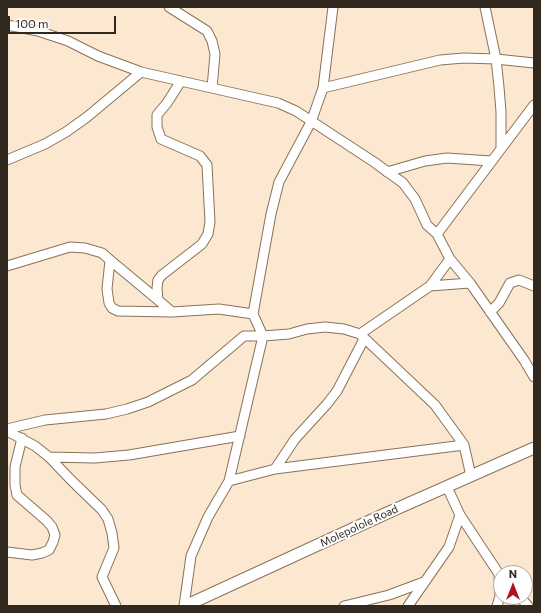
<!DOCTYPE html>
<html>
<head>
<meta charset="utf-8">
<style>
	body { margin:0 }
	#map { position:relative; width:541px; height:613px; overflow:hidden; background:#fce8d0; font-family:Commissioner,sans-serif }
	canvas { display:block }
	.frame { position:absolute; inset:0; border:8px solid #32291e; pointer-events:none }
	.north { position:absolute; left:493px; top:565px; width:40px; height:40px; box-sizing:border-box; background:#fff; border:1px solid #ada9a5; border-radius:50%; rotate:0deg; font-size:11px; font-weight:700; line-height:16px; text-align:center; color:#32291e }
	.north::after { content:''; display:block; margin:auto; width:14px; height:18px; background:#aa161e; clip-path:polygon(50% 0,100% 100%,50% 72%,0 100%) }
	.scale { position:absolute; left:8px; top:16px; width:108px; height:18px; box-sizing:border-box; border:2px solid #32291e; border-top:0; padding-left:5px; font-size:12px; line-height:14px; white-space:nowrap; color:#32291e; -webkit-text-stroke:3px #fff; paint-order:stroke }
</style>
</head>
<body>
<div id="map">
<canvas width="541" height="613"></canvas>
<div class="frame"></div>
<div class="north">N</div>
<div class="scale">100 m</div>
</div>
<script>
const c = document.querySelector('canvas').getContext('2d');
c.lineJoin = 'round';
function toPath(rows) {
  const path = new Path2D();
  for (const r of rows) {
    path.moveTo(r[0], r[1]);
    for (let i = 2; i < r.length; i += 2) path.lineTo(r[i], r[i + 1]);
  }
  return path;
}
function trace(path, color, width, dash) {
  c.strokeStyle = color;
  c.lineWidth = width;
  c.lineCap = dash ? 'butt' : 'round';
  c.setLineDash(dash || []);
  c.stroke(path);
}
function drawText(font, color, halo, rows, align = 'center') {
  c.font = font + ' Commissioner,sans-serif';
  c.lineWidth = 4;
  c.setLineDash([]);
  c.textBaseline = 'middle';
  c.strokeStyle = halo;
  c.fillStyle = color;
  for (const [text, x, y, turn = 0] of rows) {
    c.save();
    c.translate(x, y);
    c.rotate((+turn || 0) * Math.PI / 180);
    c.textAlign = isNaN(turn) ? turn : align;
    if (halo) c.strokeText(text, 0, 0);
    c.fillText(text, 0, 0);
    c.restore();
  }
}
const minor = toPath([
	[169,7,207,31,212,41,215,54,212,88],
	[333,7,323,88,311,122,279,182,271,214,253,314,263,336,289,334,307,329,325,327,344,329,360,334,435,405,464,445,471,476],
	[485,7,496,59,499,87,501,112,501,147],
	[7,25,38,31,68,41,98,56,141,72,278,103,296,111,374,162,403,183,415,199,427,225,437,234,450,259,470,283,524,360,534,377],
	[323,88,440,60,464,58,496,59,534,63],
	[7,160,45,144,66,132,87,117,141,72],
	[387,172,425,161,447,158,491,161],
	[437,234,534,105],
	[110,260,158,300],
	[7,266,70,247,85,248,102,253,110,260,107,289,109,303,112,308,118,311,172,312,219,309,253,314],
	[430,286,470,283],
	[172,312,158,300,157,288,158,280,162,275,202,244,208,234,210,222,207,165,200,156,161,139,157,127,157,115,167,103,181,81],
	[490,312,499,303,510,283,519,280,534,286],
	[360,334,430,286,450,259],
	[7,429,45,420,106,414,127,409,148,402,192,380,244,336,263,336,229,481,208,517,191,556,184,606],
	[7,431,35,446,49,457,71,480,102,510,108,519,112,533,114,548,102,577,116,606],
	[49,457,95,458,129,455,240,436],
	[275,469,295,439,327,404,337,391,364,339],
	[229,481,275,469,464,445],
	[460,515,501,577],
	[7,552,32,555,42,553,49,550,53,542,55,535,52,527,47,521,17,495,15,485,15,467,22,438],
	[520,597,528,606],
	[344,606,389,595,424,582],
	[408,606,449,547,460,515,447,487],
	[497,606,500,596,499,574]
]);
const major = toPath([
	[185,606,387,513,534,448]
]);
trace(minor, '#897258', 11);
trace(major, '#897258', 13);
trace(minor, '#fff', 9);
trace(major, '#fff', 11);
drawText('11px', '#32291e', '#fff', [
	["Molepolole Road",359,526,-25]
]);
</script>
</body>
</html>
